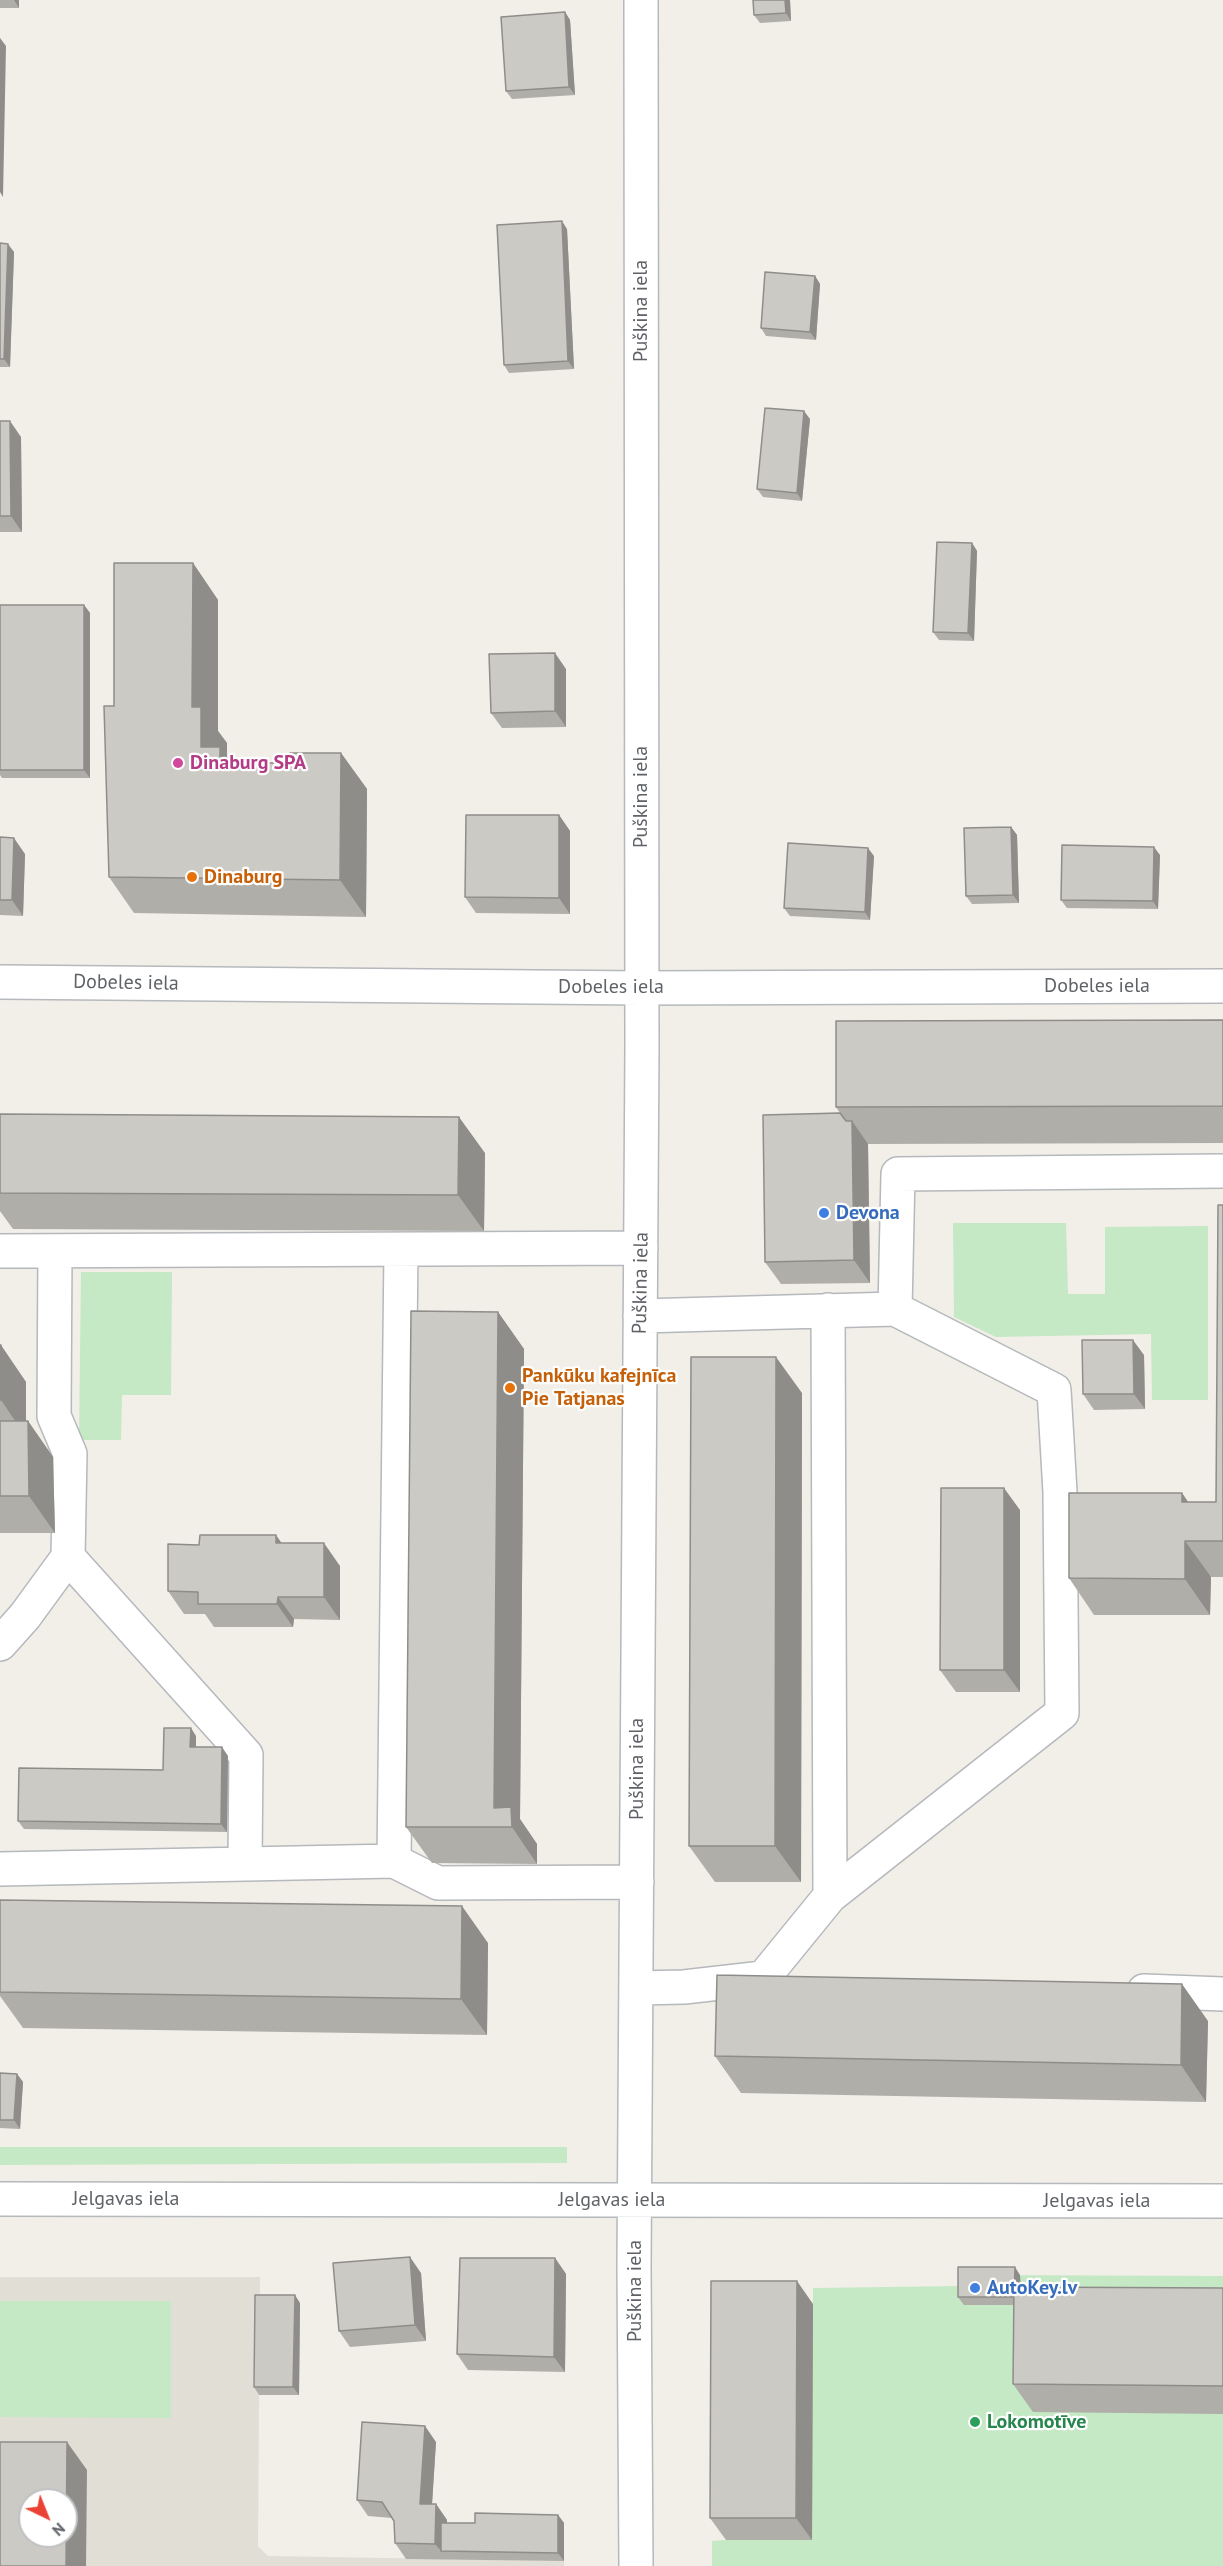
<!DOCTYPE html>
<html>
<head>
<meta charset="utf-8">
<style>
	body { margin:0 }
	#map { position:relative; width:1223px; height:2566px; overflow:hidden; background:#f1efe8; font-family:"PT Sans",sans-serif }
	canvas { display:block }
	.north { position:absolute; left:18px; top:2488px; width:60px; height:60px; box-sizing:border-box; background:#fff; border:2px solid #bfc1c3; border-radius:50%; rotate:137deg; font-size:16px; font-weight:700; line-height:24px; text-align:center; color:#5f6368 }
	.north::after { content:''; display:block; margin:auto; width:21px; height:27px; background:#ea4335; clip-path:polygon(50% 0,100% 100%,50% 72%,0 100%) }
</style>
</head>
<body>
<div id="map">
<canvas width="1223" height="2566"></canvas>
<div class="north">N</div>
</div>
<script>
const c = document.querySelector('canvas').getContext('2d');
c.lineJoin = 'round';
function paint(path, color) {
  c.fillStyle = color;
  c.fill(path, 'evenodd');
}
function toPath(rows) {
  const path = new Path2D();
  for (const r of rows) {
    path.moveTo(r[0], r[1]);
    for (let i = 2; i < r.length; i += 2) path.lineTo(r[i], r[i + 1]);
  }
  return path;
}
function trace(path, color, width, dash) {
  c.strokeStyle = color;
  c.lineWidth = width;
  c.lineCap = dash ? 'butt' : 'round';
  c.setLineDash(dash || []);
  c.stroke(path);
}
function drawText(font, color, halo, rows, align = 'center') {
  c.font = font + ' "PT Sans",sans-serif';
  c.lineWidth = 4.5;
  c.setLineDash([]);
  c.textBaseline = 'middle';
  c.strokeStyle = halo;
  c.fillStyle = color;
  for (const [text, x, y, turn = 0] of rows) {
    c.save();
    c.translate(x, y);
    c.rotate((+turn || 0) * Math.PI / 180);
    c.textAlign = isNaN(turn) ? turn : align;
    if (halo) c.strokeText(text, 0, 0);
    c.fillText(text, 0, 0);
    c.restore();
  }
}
paint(toPath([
	[0,2277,260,2277,258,2546,268,2556,564,2561,564,2566,0,2566],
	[30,2500,66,2500,66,2536,30,2536]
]), '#e1ded6');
paint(toPath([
	[953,1223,1066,1223,1068,1294,1105,1294,1105,1227,1208,1226,1208,1400,1152,1400,1151,1334,996,1337,954,1317],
	[81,1272,172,1272,171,1395,122,1395,121,1440,79,1440],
	[0,2147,567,2147,567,2163,0,2165],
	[964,2275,1223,2276,1223,2566,712,2566,712,2541,726,2540,813,2303,813,2288,964,2286],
	[0,2301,171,2301,171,2418,0,2417]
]), '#c5e8c5');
const minor = toPath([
	[0,982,642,988,1223,986],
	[0,1251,641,1248],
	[895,1309,898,1174,1223,1171],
	[828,1310,830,1896],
	[640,1316,895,1309,1054,1390,1060,1492,1062,1713,830,1896,764,1977],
	[68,1557,246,1755,245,1863],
	[0,1644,25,1616,68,1557,70,1454,54,1416,55,1251],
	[394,1861,401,1250],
	[0,1869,394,1861,438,1883,637,1882],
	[637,1988,684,1987,763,1978],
	[1144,1991,1223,1994],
	[0,2199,1223,2201],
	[636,2566,634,2266,642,1047,641,0]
]);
trace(minor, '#b5b8bc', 36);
trace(minor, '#fff', 33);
paint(toPath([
	[0,0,19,0,19,8,0,8],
	[790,0,791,21,760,23,754,15],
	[565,12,570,20,575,95,512,99,506,91],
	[567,229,574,369,509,373,504,365],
	[0,243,14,252,10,367,0,367],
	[815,276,820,284,816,340,766,336,761,328],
	[810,419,802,501,763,497,757,489],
	[0,421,21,437,22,532,0,532],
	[972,543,977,551,974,641,939,640,933,632],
	[193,563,218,600,218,731,227,743,227,757,231,763,290,763,341,753,367,789,366,917,134,913,109,877,114,706],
	[0,605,84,605,90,613,90,778,2,778,0,775],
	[566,669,566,727,502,728,491,713],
	[559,815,570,831,570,914,476,913,465,897],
	[1011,827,1017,835,1019,903,972,904,966,896],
	[0,837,25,854,23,916,0,915],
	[1160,855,1158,909,1067,908,1061,900],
	[874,856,870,920,790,916,784,908],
	[1223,1020,1223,1143,868,1144,870,1283,781,1284,765,1262,840,1113,836,1107],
	[485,1153,484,1231,13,1229,0,1211,0,1193],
	[1223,1205,1223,1577,1211,1577,1210,1615,1094,1615,1069,1578,1182,1493,1188,1502,1216,1502],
	[498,1312,524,1349,520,1819,537,1844,537,1864,432,1863,406,1827],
	[0,1345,26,1382,26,1421,28,1421,53,1457,55,1533,0,1533],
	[1144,1355,1145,1409,1094,1410,1083,1394],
	[802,1393,801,1882,715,1882,689,1846],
	[1020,1510,1020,1692,956,1692,940,1670],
	[276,1535,281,1543,340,1566,340,1620,294,1619,293,1627,214,1627,205,1614,184,1614,168,1591,199,1545],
	[196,1736,196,1747,228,1756,227,1832,24,1829,18,1821,163,1770],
	[0,1900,488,1943,487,2035,23,2028,0,1996],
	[1208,2021,1206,2102,741,2093,715,2056],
	[0,2073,17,2074,23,2082,20,2129,0,2128],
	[555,2258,566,2274,565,2372,468,2370,457,2354],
	[421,2273,426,2341,350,2347,339,2331],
	[1020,2275,1021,2287,1223,2288,1223,2414,1033,2412,1013,2384,1014,2305,964,2305,958,2297],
	[300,2303,299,2395,259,2395,254,2387],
	[813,2304,812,2540,726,2540,710,2518],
	[436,2442,432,2504,436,2504,447,2520,447,2523,475,2523,558,2515,564,2523,564,2561,406,2559,395,2543,394,2521,392,2518,368,2516,357,2500]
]), '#afaea9');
paint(toPath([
	[14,0,19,0,19,8],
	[785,0,790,0,791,21,786,13],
	[565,12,570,20,575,95,569,87],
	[0,38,6,46,3,197,0,192],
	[562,221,567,229,574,369,568,361],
	[8,244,14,252,10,367,4,359],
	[815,276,820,284,816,340,810,332],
	[804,411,810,419,802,501,797,493],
	[10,421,21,437,22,532,11,516],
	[972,543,977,551,974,641,968,633],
	[193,563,218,600,218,731,227,743,227,757,245,784,201,747,192,707],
	[84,605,90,613,90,778,84,770],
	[555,653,566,669,566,727,555,711],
	[341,753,367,789,366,917,340,880],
	[559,815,570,831,570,914,559,898],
	[1011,827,1017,835,1019,903,1013,895],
	[14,838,25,854,23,916,12,900],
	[1154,847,1160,855,1158,909,1153,901],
	[868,848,874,856,870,920,865,912],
	[459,1117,485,1153,484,1231,458,1195],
	[852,1121,868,1144,870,1283,854,1260],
	[498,1312,524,1349,520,1819,537,1844,537,1864,512,1827,494,1808],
	[1133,1340,1144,1355,1145,1409,1134,1394],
	[1,1345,26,1382,26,1437,1,1400],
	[776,1357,802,1393,801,1882,775,1846],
	[28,1421,53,1457,55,1533,29,1496],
	[1004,1488,1020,1510,1020,1692,1004,1670],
	[1182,1493,1207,1530,1182,1502],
	[276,1535,292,1558,276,1543],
	[1185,1541,1211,1577,1210,1615,1185,1579],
	[324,1543,340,1566,340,1620,324,1597],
	[278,1597,294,1619,293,1627,277,1604],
	[191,1728,196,1736,196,1755,190,1747],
	[222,1747,228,1756,227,1832,221,1824],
	[462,1906,488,1943,487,2035,461,1999],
	[1182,1984,1208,2021,1206,2102,1181,2065],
	[17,2074,23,2082,20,2129,14,2120],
	[410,2257,421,2273,426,2341,415,2325],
	[555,2258,566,2274,565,2372,554,2357],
	[1015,2267,1020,2275,1021,2305,1015,2297],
	[797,2281,813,2304,812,2540,796,2518],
	[295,2295,300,2303,299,2395,293,2387],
	[425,2426,436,2442,431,2520,420,2504],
	[67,2442,87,2470,86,2566,66,2566],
	[436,2504,447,2520,447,2551,441,2551,435,2544],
	[558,2515,564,2523,564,2561,558,2553]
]), '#8f8d8a');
const building = toPath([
	[753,0,785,0,786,13,754,15,753,0],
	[565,12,569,87,506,91,501,17,565,12],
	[562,221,568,361,504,365,497,225,562,221],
	[0,243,8,244,4,359,0,359,0,243],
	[765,272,815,276,810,332,761,328,765,272],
	[765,408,804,411,797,493,757,489,765,408],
	[0,421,10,421,11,516,0,516,0,421],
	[937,542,972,543,968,633,933,632,937,542],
	[114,563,193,563,192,707,201,707,201,747,220,747,220,763,290,763,290,753,341,753,340,880,109,877,104,706,114,706,114,563],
	[0,605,84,605,84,770,0,770,0,605],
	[555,653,555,711,491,713,489,654,555,653],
	[466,815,559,815,559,898,465,897,466,815],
	[1011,827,1013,895,966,896,964,828,1011,827],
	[0,837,14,838,12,900,0,900,0,837],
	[788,843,868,848,865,912,784,908,788,843],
	[1062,845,1154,847,1153,901,1061,900,1062,845],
	[1223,1020,1223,1106,836,1107,836,1021,1223,1020],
	[840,1113,846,1121,852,1121,854,1260,765,1262,763,1115,840,1113],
	[0,1114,459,1117,458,1195,0,1193,0,1114],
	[1218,1205,1223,1205,1223,1541,1185,1541,1185,1579,1069,1578,1069,1493,1182,1493,1182,1502,1216,1502,1218,1205],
	[411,1311,498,1312,494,1808,511,1807,512,1827,406,1827,411,1311],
	[1082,1340,1133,1340,1134,1394,1083,1394,1082,1340],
	[0,1345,1,1345,1,1400,0,1400,0,1345],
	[691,1357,776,1357,775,1846,689,1846,691,1357],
	[0,1421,28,1421,29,1496,0,1496,0,1421],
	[941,1488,1004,1488,1004,1670,940,1670,941,1488],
	[200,1535,276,1535,276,1543,324,1543,324,1597,278,1597,277,1604,198,1604,198,1592,168,1591,168,1544,199,1545,200,1535],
	[164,1728,191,1728,190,1747,222,1747,221,1824,18,1821,19,1768,163,1770,164,1728],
	[0,1900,462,1906,461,1999,0,1992,0,1900],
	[717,1975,1182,1984,1181,2065,715,2056,717,1975],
	[0,2073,17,2074,14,2120,0,2120,0,2073],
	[410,2257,415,2325,339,2331,333,2263,410,2257],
	[460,2258,555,2258,554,2357,457,2354,460,2258],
	[958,2267,1015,2267,1014,2297,958,2297,958,2267],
	[711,2281,797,2281,796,2518,710,2518,711,2281],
	[1014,2287,1223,2288,1223,2386,1013,2384,1014,2287],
	[255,2295,295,2295,293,2387,254,2387,255,2295],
	[362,2422,425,2426,420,2504,436,2504,435,2544,395,2543,394,2521,382,2502,357,2500,362,2422],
	[0,2442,67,2442,66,2566,0,2566,0,2442],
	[30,2500,66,2500,66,2536,30,2536,30,2500],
	[475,2513,558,2515,558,2553,441,2551,441,2523,475,2523,475,2513]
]);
paint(building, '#cccac5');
trace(building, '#8f8d8a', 1.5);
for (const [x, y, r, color] of [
	[178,763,6,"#d1479c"],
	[192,877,6,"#e8710a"],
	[824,1213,6,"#3f7fe0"],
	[510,1388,6,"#e8710a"],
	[975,2288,6,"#3f7fe0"],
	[975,2422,6,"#2e9e5b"]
]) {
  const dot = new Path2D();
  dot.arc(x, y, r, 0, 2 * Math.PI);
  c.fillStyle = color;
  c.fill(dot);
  trace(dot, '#fff', 2);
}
drawText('20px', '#5f6368', '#fff', [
	["Puškina iela",641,311,-90],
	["Puškina iela",641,797,-90],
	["Dobeles iela",126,983,1],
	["Dobeles iela",1097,986],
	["Dobeles iela",611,987],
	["Puškina iela",641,1283,-89],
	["Puškina iela",637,1769,-90],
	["Jelgavas iela",126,2199],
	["Jelgavas iela",612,2200],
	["Jelgavas iela",1097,2201],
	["Puškina iela",635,2291,-90]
]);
drawText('bold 20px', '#b23c85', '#fff', [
	["Dinaburg SPA",190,763]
], 'left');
drawText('bold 20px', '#c56008', '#fff', [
	["Dinaburg",204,877],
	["Pankūku kafejnīca",522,1376],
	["Pie Tatjanas",522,1399]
], 'left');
drawText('bold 20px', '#366cbe', '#fff', [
	["Devona",836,1213],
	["AutoKey.lv",987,2288]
], 'left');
drawText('bold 20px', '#27864d', '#fff', [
	["Lokomotīve",987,2422]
], 'left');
</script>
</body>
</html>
